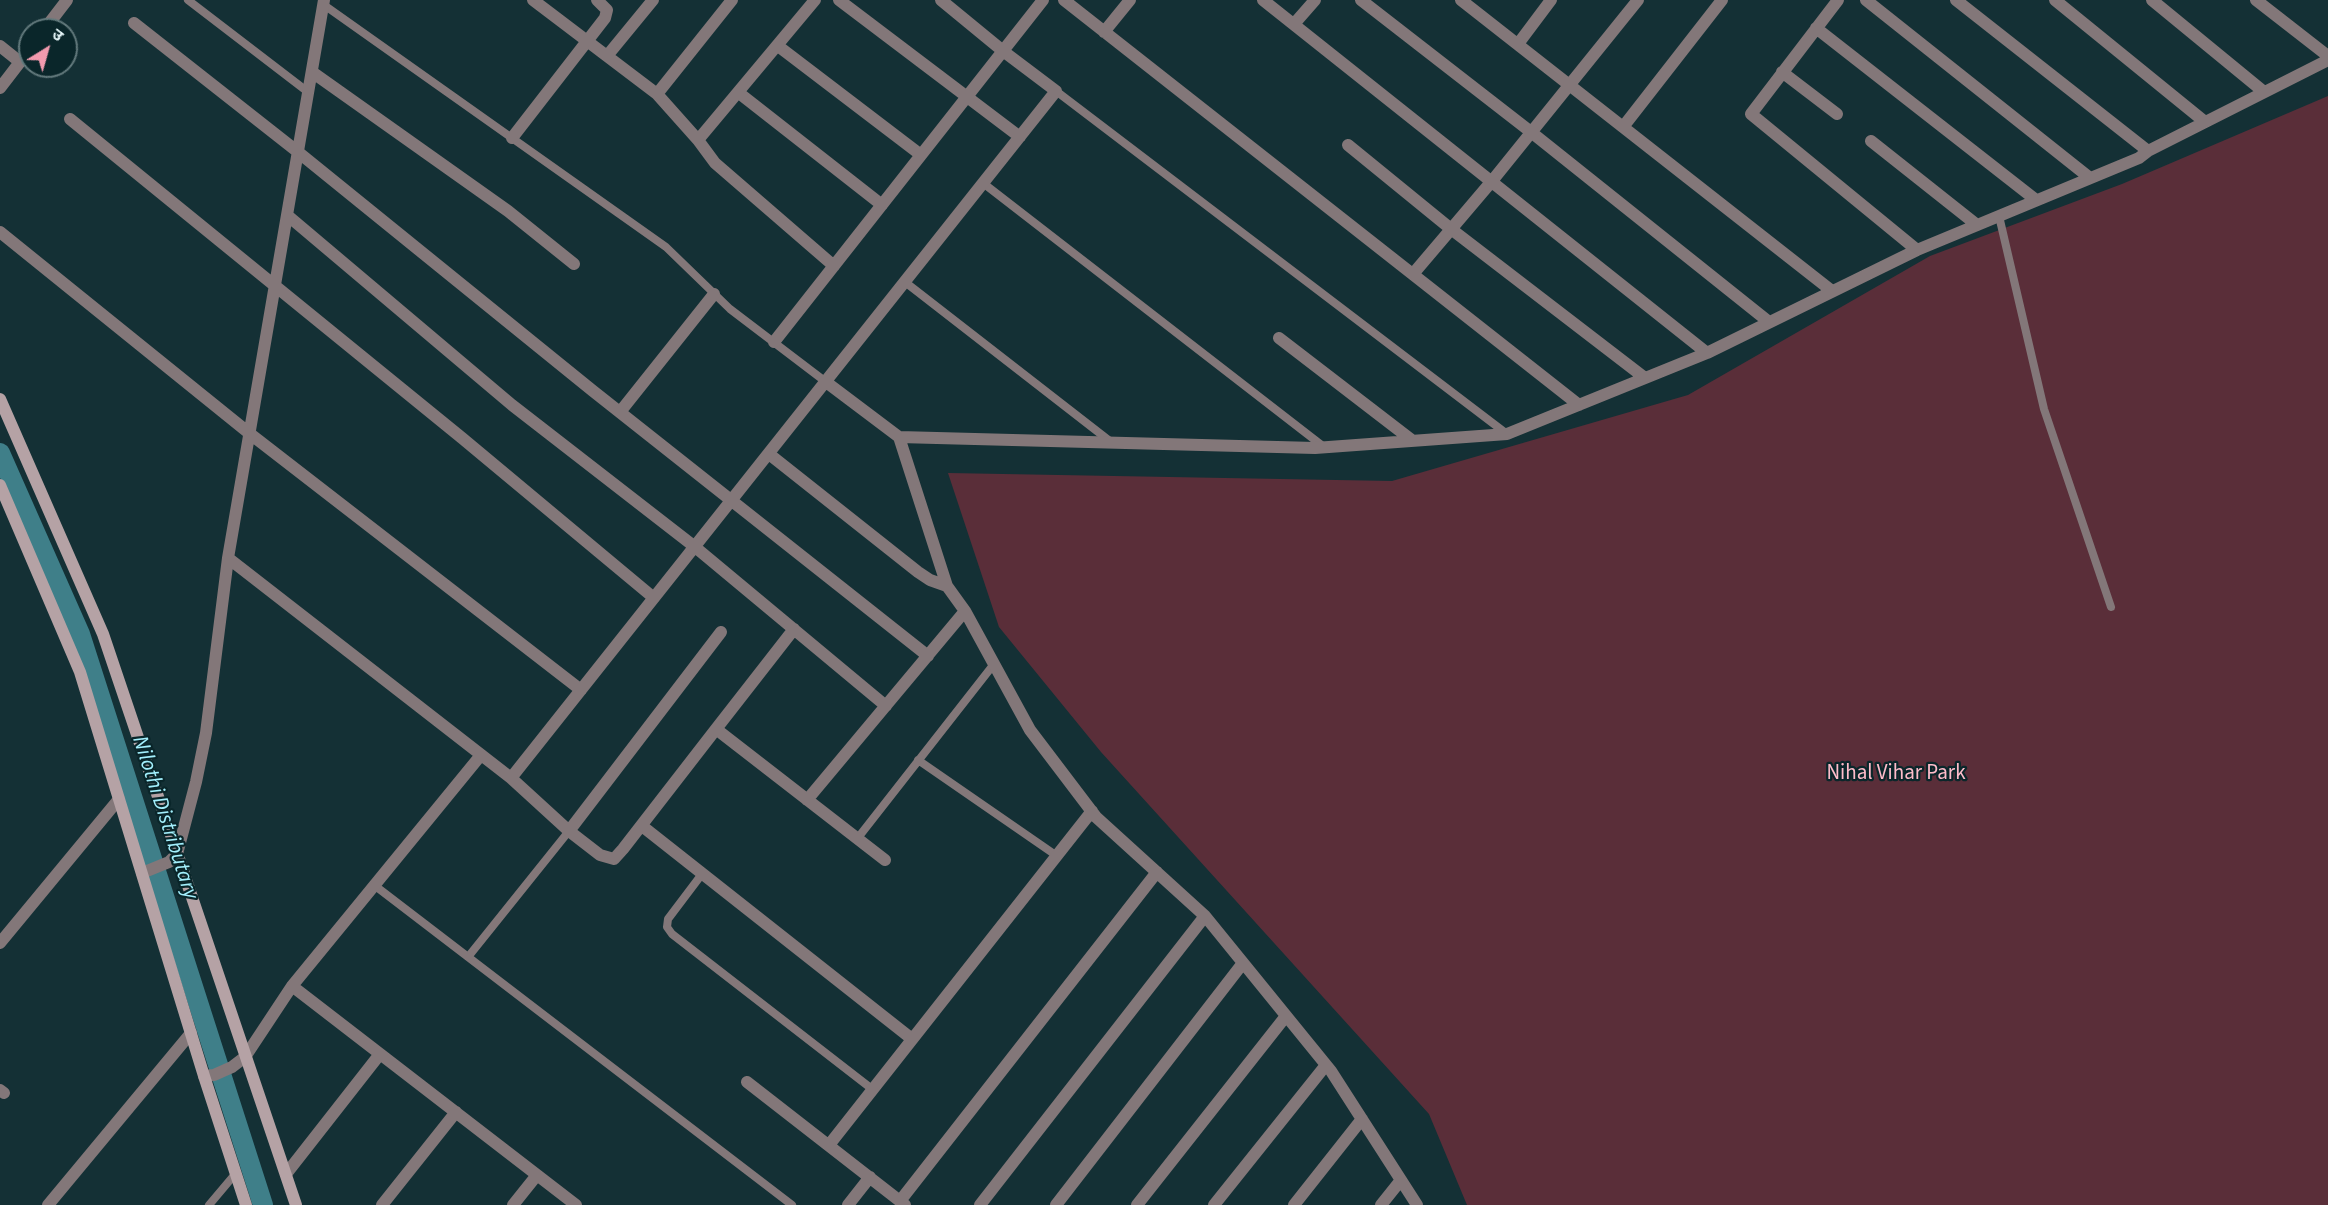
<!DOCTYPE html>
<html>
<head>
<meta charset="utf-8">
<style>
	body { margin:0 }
	#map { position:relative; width:2328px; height:1205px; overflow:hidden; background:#143035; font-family:"Source Sans 3","Noto Sans Devanagari",sans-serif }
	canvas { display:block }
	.north { position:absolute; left:18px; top:18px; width:60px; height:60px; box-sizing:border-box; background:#0a262a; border:2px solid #62797c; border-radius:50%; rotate:37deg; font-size:16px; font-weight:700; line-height:24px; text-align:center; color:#e5f5f8 }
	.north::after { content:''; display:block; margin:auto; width:21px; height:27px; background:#f29aae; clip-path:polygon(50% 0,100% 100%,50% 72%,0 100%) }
</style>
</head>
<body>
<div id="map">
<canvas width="2328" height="1205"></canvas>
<div class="north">उ</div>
</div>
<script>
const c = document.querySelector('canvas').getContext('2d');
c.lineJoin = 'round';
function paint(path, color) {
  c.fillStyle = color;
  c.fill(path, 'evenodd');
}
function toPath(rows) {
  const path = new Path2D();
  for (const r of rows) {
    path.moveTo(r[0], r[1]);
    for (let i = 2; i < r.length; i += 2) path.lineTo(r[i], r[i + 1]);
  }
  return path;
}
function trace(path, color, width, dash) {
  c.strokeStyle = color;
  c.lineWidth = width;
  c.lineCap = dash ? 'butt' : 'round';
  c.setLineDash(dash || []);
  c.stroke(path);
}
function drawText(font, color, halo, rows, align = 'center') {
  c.font = font + ' "Source Sans 3",sans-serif';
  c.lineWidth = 4.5;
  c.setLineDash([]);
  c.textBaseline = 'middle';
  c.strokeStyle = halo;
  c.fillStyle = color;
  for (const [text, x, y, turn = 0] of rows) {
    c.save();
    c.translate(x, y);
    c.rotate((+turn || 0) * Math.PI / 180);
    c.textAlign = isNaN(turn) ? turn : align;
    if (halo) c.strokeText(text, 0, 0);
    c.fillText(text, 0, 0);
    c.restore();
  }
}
paint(toPath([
	[2328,96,2328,1205,1467,1205,1429,1114,1101,752,999,627,948,473,1392,481,1688,395,1930,256,2122,184]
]), '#5a2e39');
trace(toPath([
	[0,453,80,634,263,1205]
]), '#3f7f89', 20);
trace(toPath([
	[188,0,308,92],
	[324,5,666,247,730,309,826,382],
	[1056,91,1507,434],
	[983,183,1324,447],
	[1999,216,2044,409,2111,607],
	[905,282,1111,442],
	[918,760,1057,856],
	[857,839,994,664],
	[702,874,668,919,667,927,672,934,872,1089],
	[374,885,792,1205],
	[468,957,569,831],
	[209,1205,236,1173]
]), '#837779', 8);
trace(toPath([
	[533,0,657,94,698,140],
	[815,0,698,140,715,163,834,266],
	[839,0,1020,137],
	[1064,0,1579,405],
	[1263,0,1707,353],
	[1361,0,1531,132,1769,322],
	[1461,0,1832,291],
	[1838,0,1751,114,1917,250],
	[1866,0,2090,178],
	[1956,0,2148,151],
	[2055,0,2205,122],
	[2152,0,2264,92],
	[2256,0,2328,56],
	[134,23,298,152,593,391,928,656],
	[1294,24,1315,0],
	[1816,28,2036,200],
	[44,30,67,0],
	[1104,32,1130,0],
	[1518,44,1551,0],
	[0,46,20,62],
	[778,46,921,155],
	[607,56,653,0],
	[312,72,508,211,574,264],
	[1782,72,1837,114],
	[0,88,30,49],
	[739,93,882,205],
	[657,94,732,0],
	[70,119,462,438,654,598],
	[1623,127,1722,0],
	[512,138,605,18,607,10,597,0],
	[1871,141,1977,225],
	[1348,145,1451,229,1645,378],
	[287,215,512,405,695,547,886,706],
	[0,232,249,433,581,690],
	[1413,274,1492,181,1638,0],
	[1279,338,1413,441],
	[774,342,1043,0],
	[826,382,899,437,1315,448,1507,434,1707,353,1917,250,2139,158,2148,151,2328,60],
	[620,412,714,294],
	[899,437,947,586,965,611,1030,730,1096,817,1205,916,1331,1071,1417,1205],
	[769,454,918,572,930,580,947,586],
	[228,558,511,778,569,831,600,855,614,859,623,849,716,729,885,860],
	[716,729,794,629],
	[511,778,1056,91,1003,51,941,0],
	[807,800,965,611],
	[642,826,912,1039],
	[569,831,721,632],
	[142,873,169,862,177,854,196,782,206,733,228,558,324,0],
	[0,943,119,799],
	[292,986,576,1205],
	[204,1076,214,1075,232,1067,245,1057,292,986,481,755],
	[747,1082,905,1205],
	[0,1090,4,1093],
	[829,1145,1092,811],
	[286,1174,380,1054],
	[900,1201,1157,872],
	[48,1205,191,1033],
	[382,1205,456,1112],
	[513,1205,537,1175],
	[848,1205,870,1177],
	[980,1205,1205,916],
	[1056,1205,1243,963],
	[1137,1205,1286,1016],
	[1214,1205,1326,1065],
	[1294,1205,1362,1119],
	[1381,1205,1401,1180]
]), '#837779', 12);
trace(toPath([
	[0,399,103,634,296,1205],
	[0,485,80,672,204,1076,246,1205]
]), '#b5a2a5', 12);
drawText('21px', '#febcca', '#0a262a', [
	["Nihal Vihar Park",1896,774]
]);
drawText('italic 22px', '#a3f0fd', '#0a262a', [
	["Nilothi Distributary",164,818,72]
]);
</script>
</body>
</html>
